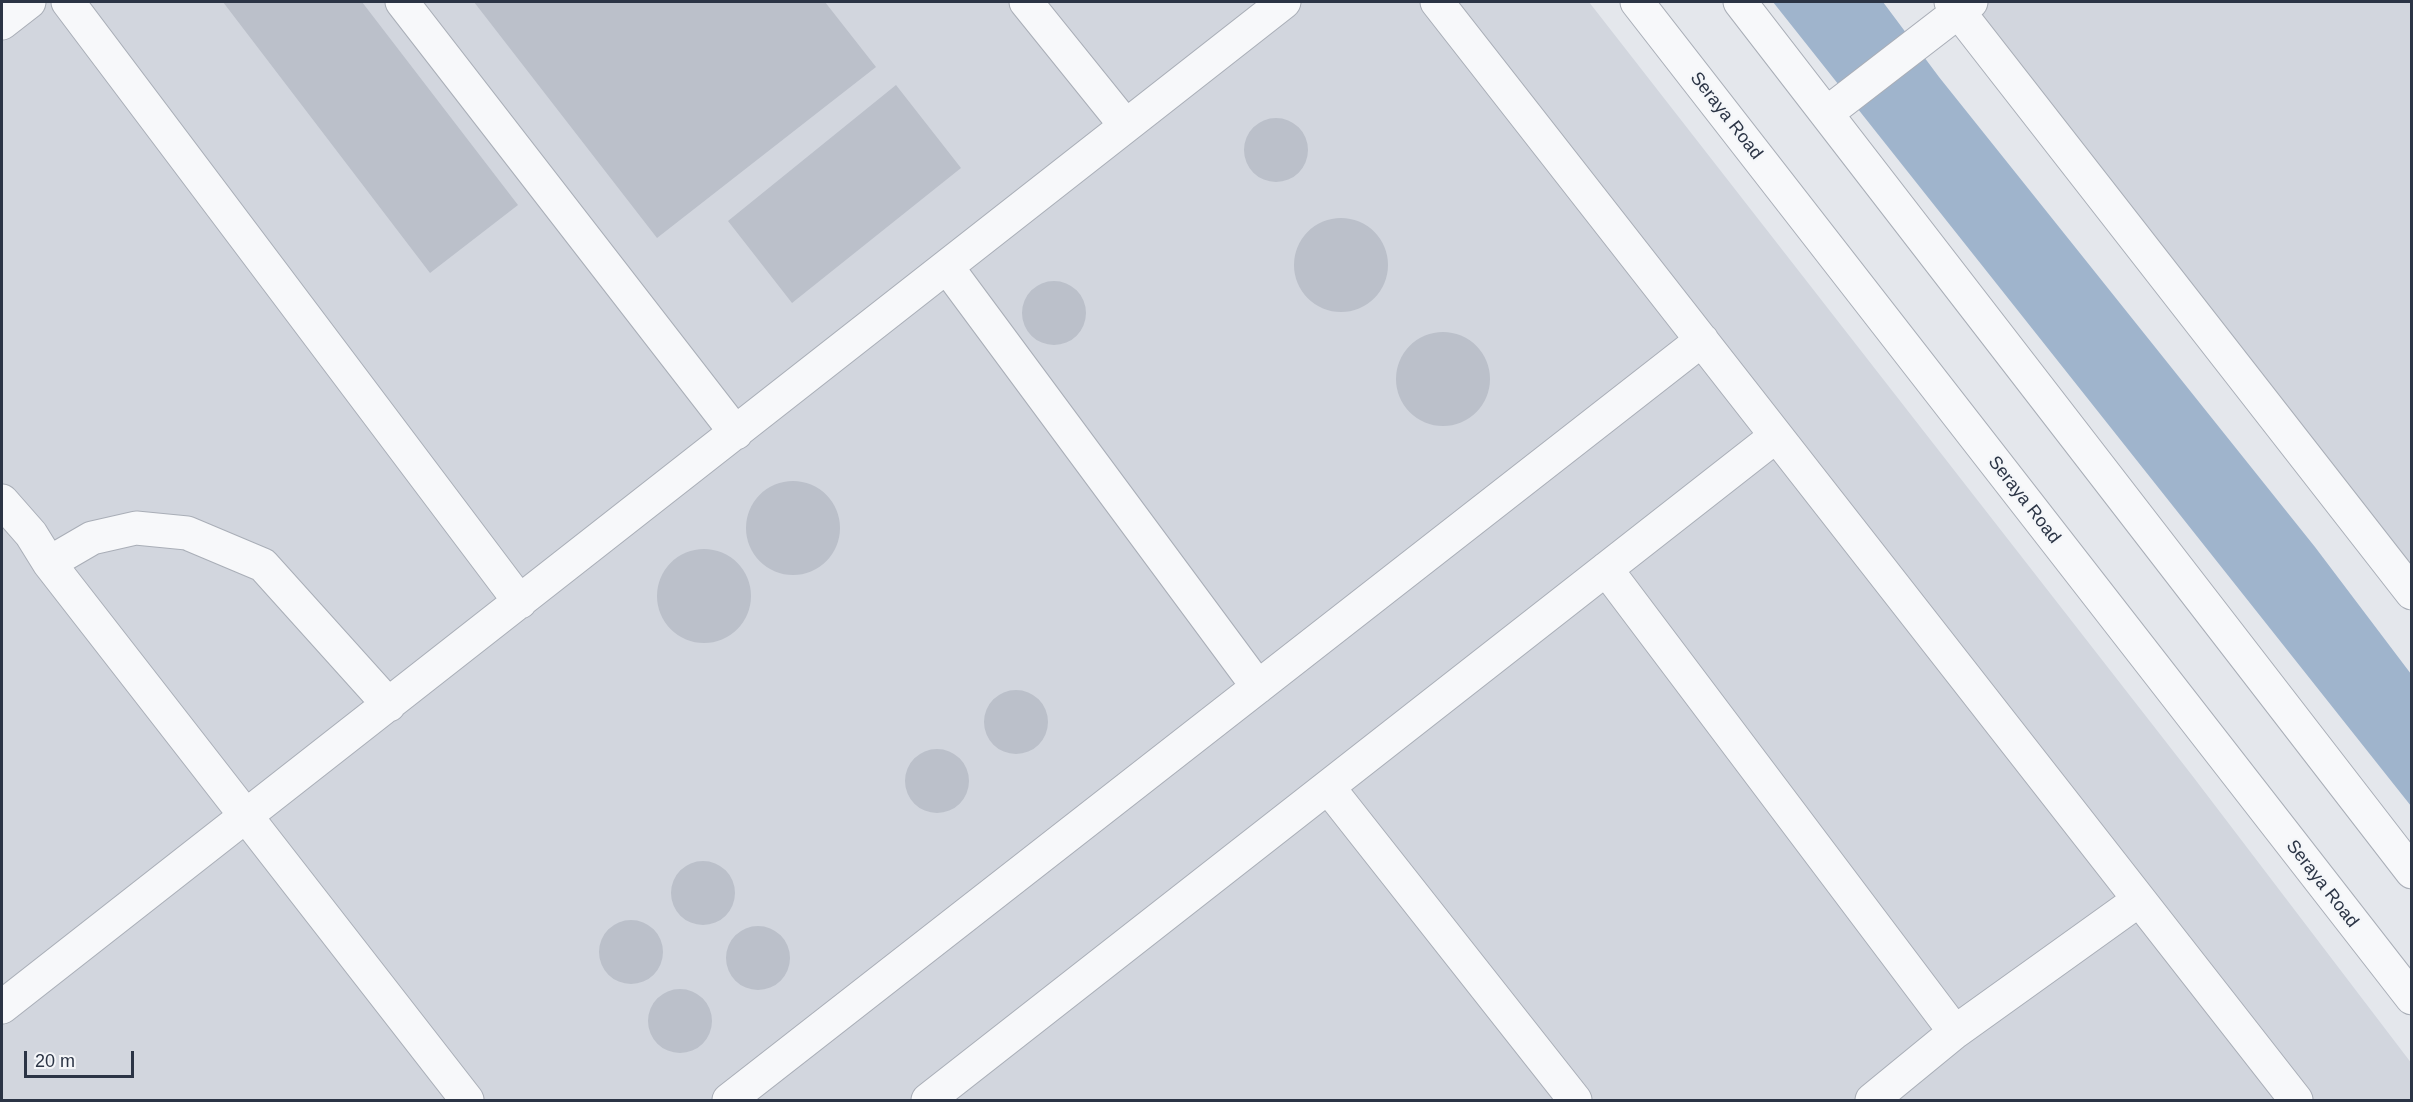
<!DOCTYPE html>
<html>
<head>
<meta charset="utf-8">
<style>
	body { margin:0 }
	#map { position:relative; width:2413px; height:1102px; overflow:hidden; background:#e4e7ec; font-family:Helvetica,sans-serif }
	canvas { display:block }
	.frame { position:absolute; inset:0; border:3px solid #2b3445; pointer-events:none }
	.scale { position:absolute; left:24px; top:1051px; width:110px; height:27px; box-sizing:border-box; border:3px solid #2b3445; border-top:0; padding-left:8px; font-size:18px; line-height:21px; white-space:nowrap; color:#2b3445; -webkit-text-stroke:4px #f4f6f9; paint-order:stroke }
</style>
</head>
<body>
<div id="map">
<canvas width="2413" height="1102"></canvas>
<div class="frame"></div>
<div class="scale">20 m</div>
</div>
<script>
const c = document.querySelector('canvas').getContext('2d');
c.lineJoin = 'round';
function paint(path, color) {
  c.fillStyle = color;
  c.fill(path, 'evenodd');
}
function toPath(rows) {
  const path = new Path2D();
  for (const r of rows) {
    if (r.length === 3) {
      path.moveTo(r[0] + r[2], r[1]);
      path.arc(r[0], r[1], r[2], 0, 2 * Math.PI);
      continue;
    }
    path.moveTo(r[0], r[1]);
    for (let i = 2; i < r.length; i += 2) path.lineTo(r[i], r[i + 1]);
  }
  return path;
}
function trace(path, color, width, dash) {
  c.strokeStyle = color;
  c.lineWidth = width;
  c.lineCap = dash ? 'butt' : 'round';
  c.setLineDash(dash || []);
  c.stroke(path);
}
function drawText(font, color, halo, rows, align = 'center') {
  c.font = font + ' Helvetica,sans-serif';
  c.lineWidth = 4.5;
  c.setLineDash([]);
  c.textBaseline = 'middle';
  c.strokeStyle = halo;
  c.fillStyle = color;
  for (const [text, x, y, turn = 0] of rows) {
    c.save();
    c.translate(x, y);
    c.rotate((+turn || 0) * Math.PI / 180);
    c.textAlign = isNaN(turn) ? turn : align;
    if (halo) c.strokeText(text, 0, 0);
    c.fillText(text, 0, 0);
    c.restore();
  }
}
paint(toPath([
	[2,2,1589,2,2191,774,2412,1064,2411,1100,2,1100],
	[1972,2,2411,2,2411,582]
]), '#d2d6de');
paint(toPath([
	[1773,2,1883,2,1939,77,2315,547,2411,674,2411,806]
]), '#9fb4cc');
paint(toPath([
	[223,2,362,2,518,205,430,273],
	[474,2,825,2,876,67,657,238],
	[896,85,961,168,792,303,728,221],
	[1276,150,32],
	[1341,265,47],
	[1054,313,32],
	[1443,379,47],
	[793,528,47],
	[704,596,47],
	[1016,722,32],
	[937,781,32],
	[703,893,32],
	[631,952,32],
	[758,958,32],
	[680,1021,32]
]), '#bbc0ca');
const minor = toPath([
	[68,2,520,602],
	[402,2,736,433],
	[1026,2,1126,126],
	[1437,2,2296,1100],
	[1637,2,2412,998],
	[1740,2,2412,872],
	[1951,2,2412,593],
	[2,23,29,2],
	[1827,113,1971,2],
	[947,267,1258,687],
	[2,501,31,534,49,563,467,1100],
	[49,563,92,538,136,528,187,533,263,565,389,705],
	[1606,569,1955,1032],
	[1328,787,1575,1100],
	[2,1007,1284,2],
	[729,1100,1702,340],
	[928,1100,1776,436],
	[1872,1100,1955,1032,2139,900]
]);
trace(minor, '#a9aeb7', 35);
trace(minor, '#f7f8fa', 33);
drawText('18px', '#2b3445', '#f4f6f9', [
	["Seraya Road",1726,116,52],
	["Seraya Road",2024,500,52],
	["Seraya Road",2322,884,52]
]);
</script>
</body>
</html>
